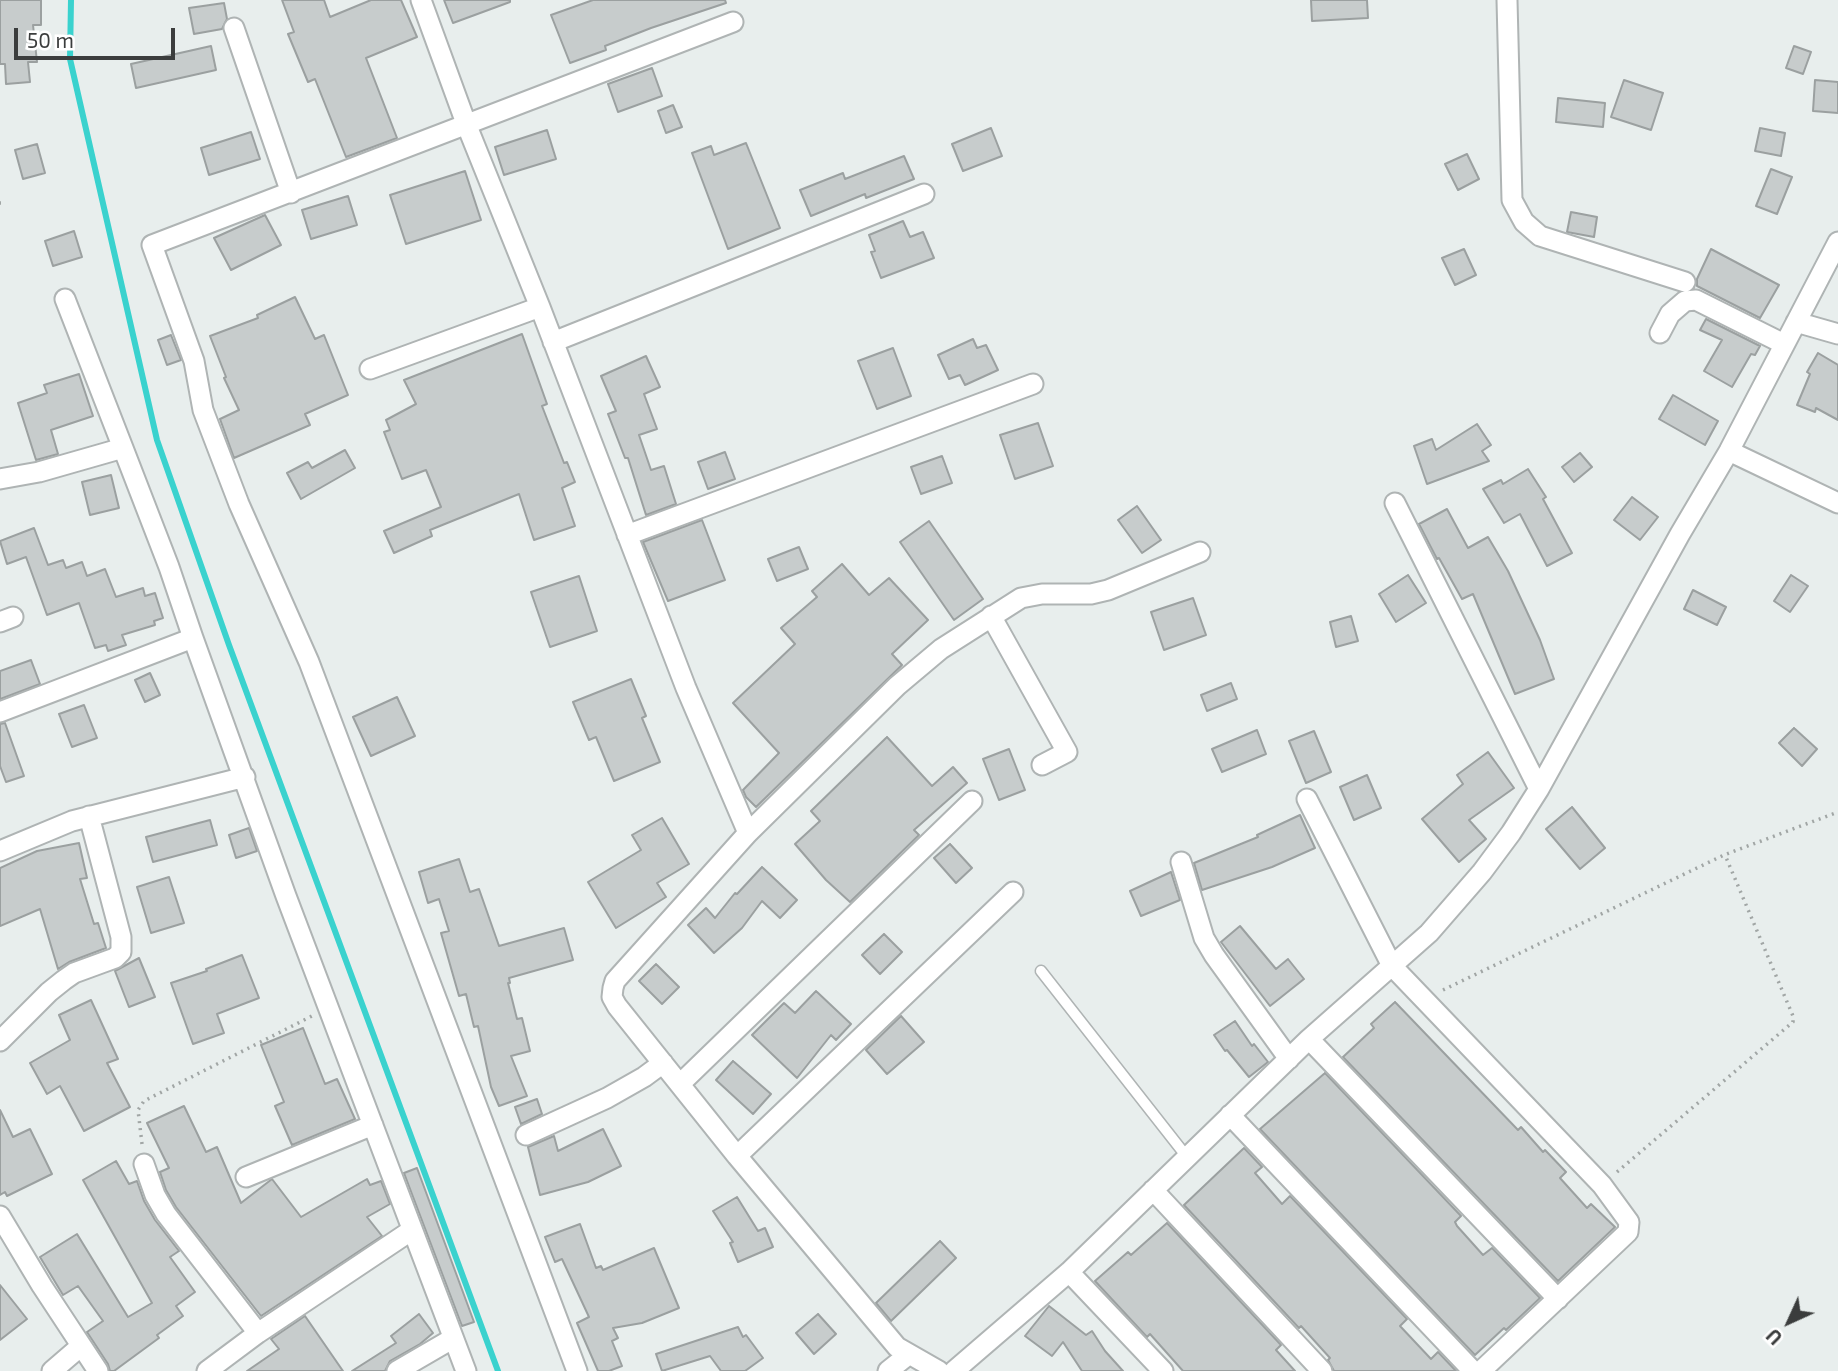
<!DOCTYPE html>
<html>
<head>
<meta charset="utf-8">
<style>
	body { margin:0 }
	#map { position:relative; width:1838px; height:1371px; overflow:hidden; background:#e8eeed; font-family:"Exo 2",sans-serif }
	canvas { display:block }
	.north { position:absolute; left:1754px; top:1287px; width:70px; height:70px; -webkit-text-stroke:5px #fff; paint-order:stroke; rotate:225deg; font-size:19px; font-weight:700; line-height:28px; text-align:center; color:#3b3d3d }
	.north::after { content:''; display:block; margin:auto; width:24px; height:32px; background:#3b3d3d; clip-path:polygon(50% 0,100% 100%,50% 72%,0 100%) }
	.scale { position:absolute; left:14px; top:28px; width:161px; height:32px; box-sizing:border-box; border:4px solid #3b3d3d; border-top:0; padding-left:9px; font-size:21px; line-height:24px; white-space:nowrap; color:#3b3d3d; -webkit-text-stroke:5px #fff; paint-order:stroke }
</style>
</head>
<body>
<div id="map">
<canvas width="1838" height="1371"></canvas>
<div class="north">U</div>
<div class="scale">50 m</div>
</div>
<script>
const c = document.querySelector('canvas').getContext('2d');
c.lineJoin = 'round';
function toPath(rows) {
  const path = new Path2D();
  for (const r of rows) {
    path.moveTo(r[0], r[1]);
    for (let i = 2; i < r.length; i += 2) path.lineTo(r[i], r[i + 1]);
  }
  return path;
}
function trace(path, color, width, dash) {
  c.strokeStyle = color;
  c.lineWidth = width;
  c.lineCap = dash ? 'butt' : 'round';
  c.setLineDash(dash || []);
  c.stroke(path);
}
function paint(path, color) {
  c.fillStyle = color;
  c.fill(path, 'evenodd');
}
trace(toPath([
	[71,0,70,59,157,440,229,645,498,1371]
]), '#3ad2ce', 6);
const building = toPath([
	[0,0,41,0,41,25,33,25,37,62,28,62,30,82,6,84,5,64,0,64,0,0],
	[282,0,324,0,330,17,371,0,401,0,417,37,366,58,397,138,346,157,315,79,308,82,288,34,294,32,282,0],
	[444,0,510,0,510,2,453,23,444,0],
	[593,0,725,0,726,3,651,28,605,46,606,50,570,63,551,15,593,0],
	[1311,0,1367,0,1368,18,1312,21,1311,0],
	[224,3,227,19,222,29,194,34,189,8,224,3],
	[211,46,216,70,136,88,131,64,211,46],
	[1794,46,1811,52,1803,74,1786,68,1794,46],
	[652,68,662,96,618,112,608,84,652,68],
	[1624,80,1663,93,1651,130,1611,117,1624,80],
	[1815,80,1838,82,1838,113,1813,111,1815,80],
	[1558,98,1605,103,1603,127,1556,122,1558,98],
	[673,105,682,127,666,133,658,111,673,105],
	[991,128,1002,156,963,171,952,144,991,128],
	[1760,128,1785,133,1781,156,1755,151,1760,128],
	[547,130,556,159,504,175,495,147,547,130],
	[251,132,260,159,209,175,201,148,251,132],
	[746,143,780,228,728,249,692,153,711,146,714,155,746,143],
	[37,144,45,173,23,179,15,150,37,144],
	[1467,154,1479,179,1458,190,1445,164,1467,154],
	[904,156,914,179,866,198,865,194,811,216,800,190,843,173,845,179,904,156],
	[1771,169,1792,177,1777,214,1756,206,1771,169],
	[465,171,481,220,406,244,390,195,465,171],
	[348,196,357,225,311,239,302,210,348,196],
	[1571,212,1597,217,1594,237,1567,232,1571,212],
	[265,215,281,245,231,270,214,238,265,215],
	[903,221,910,237,923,232,934,258,881,278,871,252,875,251,869,235,903,221],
	[74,231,82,257,53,266,45,241,74,231],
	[1464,249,1476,275,1455,285,1442,258,1464,249],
	[1711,249,1779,285,1760,318,1697,286,1697,279,1711,249],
	[295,297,315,339,324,335,348,395,305,414,310,425,234,458,220,419,239,410,224,378,226,377,210,336,258,318,257,315,295,297],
	[1706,319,1760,346,1755,355,1751,354,1732,387,1704,371,1722,340,1700,330,1706,319],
	[522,334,547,404,542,406,564,463,567,462,575,482,562,488,575,526,534,540,519,494,430,530,432,536,394,553,384,531,441,507,426,470,402,479,384,432,390,430,386,420,416,404,404,380,522,334],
	[171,335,181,360,167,365,158,340,171,335],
	[973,339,977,348,986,345,998,370,965,385,960,375,949,379,938,355,973,339],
	[893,348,911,396,877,409,858,361,893,348],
	[1818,353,1838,365,1838,420,1816,408,1815,412,1797,405,1810,374,1807,372,1818,353],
	[646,356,660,387,644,394,657,429,639,435,651,470,664,466,676,504,646,515,628,458,625,458,608,414,616,411,601,376,646,356],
	[79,374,93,416,51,430,58,454,36,460,18,403,47,393,44,385,79,374],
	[1673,395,1718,421,1705,445,1659,419,1673,395],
	[1038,423,1053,466,1015,479,1000,435,1038,423],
	[1477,424,1491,445,1482,451,1489,461,1427,484,1414,446,1432,439,1436,450,1477,424],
	[345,450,355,468,301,499,287,473,308,462,312,468,345,450],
	[725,452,735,479,708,489,698,462,725,452],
	[1580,453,1592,467,1574,482,1562,467,1580,453],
	[942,456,952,483,921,494,911,467,942,456],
	[1528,469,1546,497,1543,499,1572,553,1547,566,1520,514,1504,523,1483,489,1501,480,1503,484,1528,469],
	[111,475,119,508,90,515,82,482,111,475],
	[1632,497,1658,517,1640,540,1614,520,1632,497],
	[1137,506,1161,540,1142,553,1118,520,1137,506],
	[1447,509,1468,548,1488,537,1508,571,1540,640,1554,679,1515,694,1473,594,1462,599,1439,558,1437,559,1419,524,1447,509],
	[702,520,725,580,668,601,643,542,702,520],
	[929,521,983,599,954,620,900,542,929,521],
	[34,528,48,565,63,560,66,568,82,562,87,576,105,569,116,597,143,588,145,596,155,593,163,618,154,621,155,625,122,635,126,645,108,651,106,645,95,648,79,603,47,615,26,557,7,564,0,541,34,528],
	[799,547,808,569,777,581,768,559,799,547],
	[842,564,869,595,889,578,928,620,892,654,902,665,756,807,746,797,743,790,779,753,733,703,795,644,781,628,817,597,812,591,842,564],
	[1408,575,1426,603,1396,622,1379,594,1408,575],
	[1791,575,1808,586,1790,612,1774,601,1791,575],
	[579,576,597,631,550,647,531,592,579,576],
	[1693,590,1726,607,1717,625,1684,609,1693,590],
	[1193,598,1206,635,1164,650,1151,612,1193,598],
	[1351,616,1358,641,1336,647,1330,622,1351,616],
	[31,660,40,684,0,699,0,671,31,660],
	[150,673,160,695,145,702,135,680,150,673],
	[631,679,646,716,642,718,660,762,614,781,596,737,589,740,573,702,631,679],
	[1231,683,1237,699,1207,711,1201,695,1231,683],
	[397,697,415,736,371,756,353,717,397,697],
	[84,705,97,738,72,747,59,714,84,705],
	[5,723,24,776,6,782,0,766,0,724,5,723],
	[1794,728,1817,749,1802,766,1779,743,1794,728],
	[1257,730,1266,754,1222,772,1212,749,1257,730],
	[1314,731,1331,772,1306,783,1289,741,1314,731],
	[887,737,932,786,953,767,967,783,914,830,919,835,850,902,826,880,795,844,820,821,811,811,887,737],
	[1009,749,1025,790,999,800,983,759,1009,749],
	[1488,752,1514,788,1469,820,1486,839,1459,862,1422,819,1463,784,1457,775,1488,752],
	[1367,775,1381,808,1354,820,1340,787,1367,775],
	[1572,807,1605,848,1580,869,1546,829,1572,807],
	[1300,815,1315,848,1272,867,1202,890,1194,863,1258,837,1257,835,1300,815],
	[662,818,689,864,657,883,666,897,616,928,588,882,641,850,632,835,662,818],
	[210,820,217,845,153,862,146,837,210,820],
	[249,828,257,851,236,858,229,835,249,828],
	[79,843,87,878,80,879,94,924,98,923,106,948,69,962,58,969,40,909,0,926,0,868,37,851,79,843],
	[950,844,972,868,956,883,934,858,950,844],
	[459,859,470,892,479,889,499,946,564,928,573,960,509,978,510,983,508,983,517,1019,522,1018,530,1051,511,1056,527,1096,499,1106,491,1087,478,1026,474,1027,466,994,459,996,441,933,449,931,439,899,428,903,419,872,459,859],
	[762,867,797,900,780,918,762,901,742,928,714,953,688,925,706,908,715,918,735,893,737,894,762,867],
	[1171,872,1180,900,1141,916,1130,891,1171,872],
	[169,877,184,923,151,933,137,887,169,877],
	[1240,926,1276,969,1288,959,1304,979,1270,1006,1221,942,1240,926],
	[884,934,902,952,880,974,862,955,884,934],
	[242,955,259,998,217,1014,224,1033,193,1044,171,983,207,971,206,969,242,955],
	[139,958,155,997,129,1007,115,971,139,958],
	[656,964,679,987,662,1004,639,981,656,964],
	[816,991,851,1024,836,1040,831,1035,797,1078,752,1035,784,1003,795,1013,816,991],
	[91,1000,118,1059,107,1063,130,1107,84,1131,60,1086,47,1094,30,1063,70,1040,59,1015,91,1000],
	[1395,1002,1518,1130,1521,1127,1543,1152,1545,1150,1566,1172,1560,1178,1587,1208,1591,1204,1615,1227,1558,1281,1343,1057,1374,1028,1371,1024,1395,1002],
	[901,1016,924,1042,887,1074,866,1050,901,1016],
	[1235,1021,1252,1046,1254,1044,1268,1062,1249,1077,1227,1050,1225,1051,1214,1035,1235,1021],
	[303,1028,325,1084,337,1079,355,1119,292,1145,275,1106,284,1102,261,1045,303,1028],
	[733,1061,771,1094,753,1114,716,1080,733,1061],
	[1325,1073,1461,1216,1455,1222,1457,1226,1483,1255,1492,1248,1540,1298,1506,1330,1504,1328,1475,1355,1260,1129,1325,1073],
	[537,1099,542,1114,521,1124,515,1107,537,1099],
	[184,1106,206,1152,217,1147,241,1203,272,1179,301,1217,367,1179,370,1185,381,1181,390,1204,367,1217,382,1236,261,1316,176,1207,166,1190,160,1172,169,1168,147,1123,184,1106],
	[0,1110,13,1137,30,1129,52,1174,7,1196,5,1192,0,1195,0,1110],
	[603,1129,621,1166,588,1182,540,1195,528,1147,554,1136,558,1151,603,1129],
	[1244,1148,1262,1167,1255,1173,1282,1204,1290,1196,1407,1319,1400,1326,1431,1359,1438,1352,1456,1371,1334,1371,1328,1360,1330,1358,1301,1326,1299,1328,1184,1205,1244,1148],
	[116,1161,129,1184,137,1181,144,1201,155,1220,179,1251,170,1257,195,1292,176,1306,183,1316,157,1335,159,1338,114,1371,110,1371,108,1364,87,1332,103,1321,78,1286,63,1295,40,1257,77,1234,128,1317,152,1303,83,1180,116,1161],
	[417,1168,474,1322,462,1326,404,1173,417,1168],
	[737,1197,758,1231,765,1228,773,1247,738,1262,730,1243,733,1242,713,1211,737,1197],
	[1167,1223,1281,1345,1276,1350,1295,1371,1183,1371,1150,1334,1147,1337,1095,1281,1128,1252,1131,1255,1167,1223],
	[580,1224,596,1268,601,1266,603,1270,654,1248,679,1308,642,1323,613,1328,618,1338,612,1341,622,1366,609,1371,598,1371,577,1323,589,1317,562,1259,555,1262,545,1237,580,1224],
	[940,1241,956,1258,891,1321,876,1303,940,1241],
	[0,1285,27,1319,0,1340,0,1285],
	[1049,1306,1086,1335,1092,1331,1105,1351,1123,1371,1082,1371,1063,1342,1052,1356,1025,1336,1049,1306],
	[419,1314,433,1333,420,1344,390,1361,385,1371,352,1371,396,1343,391,1336,419,1314],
	[818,1314,836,1334,814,1354,796,1333,818,1314],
	[305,1316,343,1371,247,1371,279,1349,271,1339,305,1316],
	[738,1327,743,1337,746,1335,763,1358,745,1371,721,1371,710,1356,662,1371,656,1354,738,1327]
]);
paint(building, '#c7cccc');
trace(building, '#9ba0a0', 2);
const lane = toPath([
	[1041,971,1187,1157]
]);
const street = toPath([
	[421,0,467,126,540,307,686,688,748,833],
	[1507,0,1512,200,1524,222,1540,236,1685,282],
	[234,28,291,193],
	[65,299,123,448],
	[1796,322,1838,334],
	[1660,333,1670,314,1685,301,1696,300,1784,344],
	[553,342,924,194],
	[370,369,540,307],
	[1729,451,1838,503],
	[0,479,39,472,123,448,169,567,193,638,0,712],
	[1395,503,1539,789],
	[627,535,1033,384],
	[991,616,1067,752,1042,765],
	[0,622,13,617],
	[193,638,286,896,466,1371],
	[1307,799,1392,966,1602,1185,1629,1222,1628,1232,1481,1371],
	[0,851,72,821,245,777],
	[1181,862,1204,938,1214,955,1289,1059],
	[1309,1039,1558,1299],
	[0,1041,49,992,64,980,74,973,115,958,121,952,121,937,89,816],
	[680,1084,972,801],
	[1230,1115,1473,1371],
	[526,1135,607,1098,644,1077,663,1063],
	[737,1156,1013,892],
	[144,1164,155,1195,166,1214,258,1333,207,1371],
	[246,1177,373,1125],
	[1153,1190,1322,1371],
	[0,1216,42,1286,98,1371],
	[1069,1272,1163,1371],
	[258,1333,412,1230],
	[52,1371,81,1346],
	[397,1371,452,1339],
	[577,1371,309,662,239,504,203,410,194,361,152,245,733,22],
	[888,1371,908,1355],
	[939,1371,897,1347,737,1156,617,1006,612,997,613,988,615,981,748,833,897,686,941,649,1021,598,1042,594,1091,594,1108,590,1200,552],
	[954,1371,1069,1272,1309,1039,1429,933,1482,872,1511,833,1539,789,1680,534,1729,451,1838,242]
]);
trace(lane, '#afb4b4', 13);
trace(street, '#afb4b4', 23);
trace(toPath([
	[0,203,1,203],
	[1443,990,1724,855,1838,812],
	[142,1144,138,1110,144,1101,312,1016],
	[1617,1172,1793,1022,1793,1016,1725,855]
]), '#a1a6a5', 3.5, [2, 5]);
trace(lane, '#fff', 10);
trace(street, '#fff', 19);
</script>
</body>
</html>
